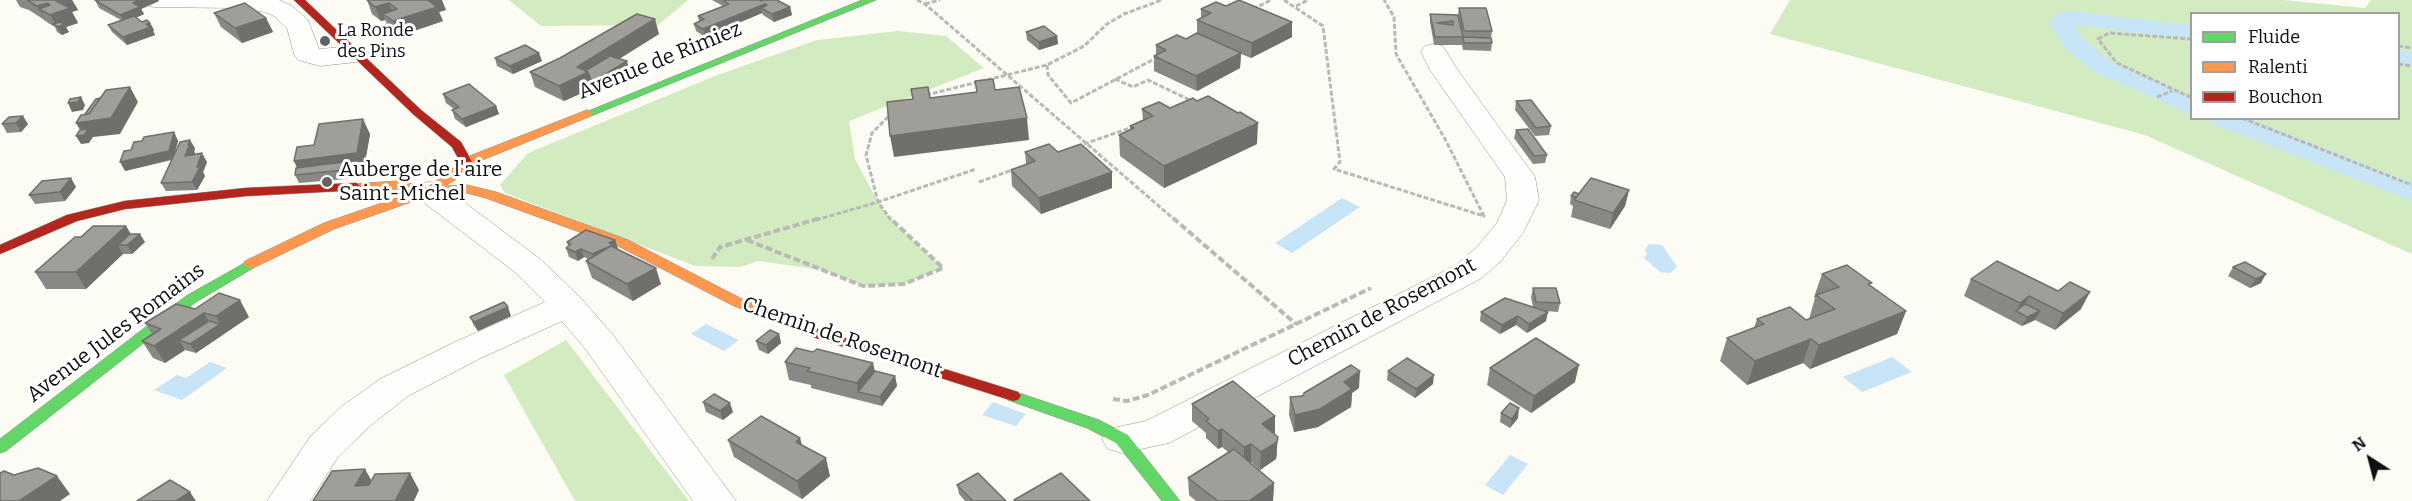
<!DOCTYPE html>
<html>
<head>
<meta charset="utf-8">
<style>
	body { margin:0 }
	#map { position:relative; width:2412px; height:501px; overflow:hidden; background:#fcfbf4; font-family:Bitter,serif }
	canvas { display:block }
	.legend { position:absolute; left:2190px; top:12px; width:210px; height:108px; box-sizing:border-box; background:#fff; border:2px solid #9f9f9f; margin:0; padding:8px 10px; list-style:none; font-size:18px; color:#0f0f0f }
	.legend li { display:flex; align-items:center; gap:12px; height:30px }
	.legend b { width:30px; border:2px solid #9f9f9f }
	.north { position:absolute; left:2340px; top:429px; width:60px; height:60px; -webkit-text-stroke:4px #fff; paint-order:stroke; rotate:324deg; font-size:16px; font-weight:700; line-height:24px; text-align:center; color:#0f0f0f }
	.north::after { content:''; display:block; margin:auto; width:21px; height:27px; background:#0f0f0f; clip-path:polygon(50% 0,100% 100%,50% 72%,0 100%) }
</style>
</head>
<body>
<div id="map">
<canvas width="2412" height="501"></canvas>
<ul class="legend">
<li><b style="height:8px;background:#63d668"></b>Fluide</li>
<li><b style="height:8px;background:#ff974d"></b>Ralenti</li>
<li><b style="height:8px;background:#b3261e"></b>Bouchon</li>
</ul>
<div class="north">N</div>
</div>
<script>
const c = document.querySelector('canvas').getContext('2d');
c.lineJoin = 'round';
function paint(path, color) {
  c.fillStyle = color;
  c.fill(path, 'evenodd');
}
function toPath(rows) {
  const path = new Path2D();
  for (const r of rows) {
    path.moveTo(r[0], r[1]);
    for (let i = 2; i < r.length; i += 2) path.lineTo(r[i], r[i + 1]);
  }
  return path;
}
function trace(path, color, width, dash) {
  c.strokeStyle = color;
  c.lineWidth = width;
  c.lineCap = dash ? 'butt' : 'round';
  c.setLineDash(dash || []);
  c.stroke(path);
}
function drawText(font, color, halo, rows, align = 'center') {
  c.font = font + ' Bitter,serif';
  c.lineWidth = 6;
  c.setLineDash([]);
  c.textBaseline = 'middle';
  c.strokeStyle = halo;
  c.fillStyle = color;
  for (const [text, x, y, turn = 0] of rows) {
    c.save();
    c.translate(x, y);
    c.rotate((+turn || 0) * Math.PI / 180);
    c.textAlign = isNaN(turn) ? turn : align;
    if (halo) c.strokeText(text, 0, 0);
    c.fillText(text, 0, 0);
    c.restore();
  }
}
paint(toPath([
	[509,0,688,0,658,25,541,26],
	[1790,0,2283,0,2365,8,2371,0,2412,0,2412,254,2145,135,1770,34],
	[2192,14,2398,14,2398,118,2192,118],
	[898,31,946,36,984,68,849,121,855,159,878,202,891,220,943,268,904,284,863,286,823,270,758,261,741,267,695,266,505,193,500,185,528,153,715,76,817,40],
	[566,340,689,501,575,501,504,375]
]), '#d3ebc0');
paint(toPath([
	[1342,198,1360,207,1292,253,1275,243],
	[1649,244,1662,245,1677,267,1670,273,1660,272,1644,258,1647,254,1645,250],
	[706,324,739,340,724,351,691,334],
	[1892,357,1912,372,1862,392,1843,377],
	[210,362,227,368,182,400,154,390,177,375,186,378],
	[993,402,1026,414,1016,426,982,415],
	[1510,455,1528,464,1503,495,1485,485]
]), '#c8e5f8');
paint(toPath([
	[2067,11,2192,25,2192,39,2074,25,2083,39,2114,63,2192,97,2192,115,2096,73,2066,49,2049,23,2059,13,2067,11],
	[2398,50,2412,52,2412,66,2398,64,2398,50],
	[2209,118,2247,118,2412,183,2412,201,2213,124,2209,118]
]), '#c8e5f8');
const street = toPath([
	[142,0,279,0,292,6,308,20,319,49,356,46,365,48,369,54,365,60,356,62,320,66,298,60,294,54,287,28,274,16,265,12,233,8,154,7,145,5,142,0],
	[1434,44,1443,46,1457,69,1535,177,1539,200,1523,233,1500,262,1480,279,1169,443,1122,453,1108,449,1102,439,1108,429,1146,421,1456,265,1476,248,1497,223,1507,200,1505,177,1430,70,1421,52,1425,46,1434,44],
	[429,182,440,184,540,259,580,297,613,335,736,501,693,501,587,351,562,321,481,358,408,396,370,426,338,457,310,501,267,501,310,437,342,406,382,378,455,342,545,302,516,273,418,198,413,191,418,184,429,182]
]);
const fast = toPath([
	[862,0,876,0,591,116,583,116,581,114,862,0],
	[250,260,257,264,255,267,196,302,6,451,0,453,0,439,186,296,250,260],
	[1013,391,1099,420,1128,435,1180,501,1162,501,1116,443,1087,428,1008,400,1005,396,1008,392,1013,391]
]);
const slow = toPath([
	[587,110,593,114,591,116,470,165,455,180,445,186,467,185,496,192,628,240,742,299,784,316,786,319,784,322,774,322,732,305,618,246,486,198,467,193,431,195,334,229,255,267,250,268,243,264,245,261,324,223,414,192,398,189,356,191,350,187,352,184,398,181,427,187,447,174,462,159,587,110]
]);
const jam = toPath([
	[294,0,305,0,421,110,461,142,472,162,470,165,462,165,452,147,413,114,294,0],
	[356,183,362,187,360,190,246,196,125,209,77,221,0,254,0,245,67,215,125,201,246,188,356,183],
	[779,314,826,332,1018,392,1021,396,1018,400,1013,401,816,338,774,322,772,319,774,316,779,314]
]);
trace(street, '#969592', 1);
trace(fast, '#8c8c89', 1);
trace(slow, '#8c8c89', 1);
trace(jam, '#8c8c89', 1);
trace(toPath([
	[917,0,925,4,1175,220],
	[1284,0,1323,26,1340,162,1334,169,1484,216,1445,139,1396,54,1394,17,1384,0],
	[925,4,940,0],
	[1296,6,1308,0],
	[1253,9,1271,0],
	[2192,39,2109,33,2098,39,2117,63,2192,98],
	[2398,46,2412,48],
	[2398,64,2412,66],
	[1047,65,1048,75,1071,103,1158,57],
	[1115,79,1133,87,1148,80,1192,101],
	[926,95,1047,65,1084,46,1107,24,1124,14,1162,0],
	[2157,97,2172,91],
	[2242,118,2412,185],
	[1084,144,1133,127],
	[979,182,1015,169],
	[816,220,878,202,866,155,872,133,891,114],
	[891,220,878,202,976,169]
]), '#b9b9b8', 3, [5, 2]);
trace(toPath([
	[1173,218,1296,324],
	[747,240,863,286,904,284,943,268,890,218],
	[712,259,720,247,821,218],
	[1113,399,1127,401,1148,395,1371,288]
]), '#b9b9b8', 4, [7, 3]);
paint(street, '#fffefd');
paint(fast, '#63d668');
paint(slow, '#ff974d');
paint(jam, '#b3261e');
paint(toPath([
	[16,0,72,0,78,10,72,12,78,23,66,27,69,32,62,35,57,32,55,27,48,23,46,21,29,10,20,7],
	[95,0,158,0,159,1,141,9,144,14,136,18,142,22,150,23,154,30,153,31,155,35,127,45,112,32,108,25,121,20,99,8],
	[367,0,446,10,439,12,443,21,399,36,389,28,385,20,381,21,372,14],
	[712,0,777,0,790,7,792,15,774,22,763,15,762,13,705,37,696,31,694,24,699,21,698,16,723,6],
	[1459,8,1492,31,1491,38,1492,43,1491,51,1463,50,1462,45,1434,45,1430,22,1430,14,1458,15],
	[1201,9,1292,37,1251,58,1241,54,1240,68,1197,91,1154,71,1154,56,1156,55,1156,45,1186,39,1197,33,1197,20,1201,18],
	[214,13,266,18,273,32,242,43,221,27],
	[1026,32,1057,36,1058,44,1039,50,1027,40],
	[659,34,619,59,629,69,597,89,593,88,564,101,535,87,530,72],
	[495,58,542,61,513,74,497,66],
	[443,94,496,106,499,114,466,127,455,119,452,110,454,109,446,103],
	[1516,101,1551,126,1549,135,1535,136,1515,110],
	[1170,108,1257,144,1164,188,1120,156,1119,135,1130,130,1130,126,1143,120,1142,109],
	[9,117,28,124,21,132,7,133,2,124],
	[1516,130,1547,155,1545,163,1533,164,1514,138],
	[174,132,178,141,175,151,195,148,194,155,207,162,203,172,205,176,197,190,166,191,161,183,172,160,125,171],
	[370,134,364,168,358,178,299,183,295,175,297,168,294,161,314,145],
	[1025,152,1112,172,1112,188,1041,214,1012,186,1011,170,1026,164],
	[76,187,65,201,35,204,29,195],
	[1629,190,1625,206,1610,229,1571,217,1573,206,1570,204,1571,196,1579,194],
	[126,226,130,234,145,242,132,254,123,254,86,289,46,289,35,272,81,237],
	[615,240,618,249,661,284,633,301,592,278,586,261,588,259,584,257,578,261,569,257,566,248,568,246,567,242],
	[2245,262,2261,283,2250,288,2228,276,2233,267],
	[1822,274,1871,286,1906,311,1897,334,1810,369,1803,363,1747,385,1720,361,1727,338,1754,328,1757,319,1806,320,1809,319,1815,298,1814,297],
	[1971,279,2081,309,2055,330,2035,320,2022,326,1964,296],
	[1533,288,1560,303,1558,312,1546,311,1546,321,1527,333,1516,325,1500,334,1480,321,1481,312,1533,307,1531,297],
	[195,309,249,317,196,353,185,350,165,363,153,358,142,341,152,334,145,323],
	[511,316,478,331,474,326,470,317],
	[779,334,781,343,768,354,759,350,756,341],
	[785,362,875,371,895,376,897,386,882,406,811,388,811,385,789,380],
	[1490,368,1575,382,1531,413,1487,385],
	[1388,371,1433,384,1415,398,1387,380],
	[1359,388,1352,393,1351,407,1318,427,1294,432,1289,415,1290,397],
	[703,402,733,412,723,420,706,412],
	[1192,404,1275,434,1277,455,1276,459,1260,470,1251,462,1250,462,1274,483,1273,501,1196,501,1189,495,1188,478,1228,452,1222,447,1218,449,1206,438,1206,433,1192,421],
	[1501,413,1518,418,1510,428,1500,422],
	[728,440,802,445,830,476,802,499,734,457],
	[957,485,1006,501,965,501,959,494]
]), '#898884');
paint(toPath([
	[57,0,72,0,78,10,72,12,78,23,66,27,69,32,62,35,50,15,39,9,46,21,45,21,37,6,48,3,54,14,56,1],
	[139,0,158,0,159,1,141,9,144,14,125,22,120,15,133,3],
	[428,0,442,0,446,10,439,12,443,21,399,36,393,21],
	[758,0,776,1,765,5,767,11,761,8,762,13,705,37,703,29],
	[389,3,395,17,383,14,385,20,381,21,375,7],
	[790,7,792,15,774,22,772,14],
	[266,18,273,32,242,43,235,28],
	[655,19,659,34,590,77,593,88,564,101,559,86,577,67],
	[1292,22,1292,37,1251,58,1252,43],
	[150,23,154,30,153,31,155,35,127,45,123,37],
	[1057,36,1058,44,1039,50,1039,42],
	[539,53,542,61,513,74,510,66],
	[1241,53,1240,68,1197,91,1196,76],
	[627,61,629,69,597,89,594,81],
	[130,87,138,102,120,134,93,137,89,143,81,144,76,136,83,135,76,123],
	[81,97,85,105,83,110,72,112,68,103],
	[496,106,499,114,466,127,462,119],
	[23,116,28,124,21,132,16,123],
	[1027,118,1029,140,894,157,890,136],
	[363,119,370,134,364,168,358,178,354,169,301,174,294,161],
	[1258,123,1257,144,1164,188,1164,166],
	[174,132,178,141,173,159,125,171,120,162],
	[190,140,195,148,194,151,195,153,190,165,185,156],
	[202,153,207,162,203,172,205,176,197,190,192,182],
	[1112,172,1112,188,1041,214,1039,198],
	[71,178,76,187,65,201,60,192],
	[1629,190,1625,206,1610,229,1613,213],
	[126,226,134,239,140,234,145,242,132,254,127,245,118,245,123,254,86,289,76,272],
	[615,240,618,249,595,263,592,254],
	[581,249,584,257,578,261,575,252],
	[656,268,661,284,633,301,627,284],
	[2266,274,2261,283,2250,288,2256,279],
	[2090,292,2081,309,2055,330,2063,313],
	[2029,296,2021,313,2016,311,2020,303],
	[240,300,249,317,196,353,190,344,179,340,185,350,165,363,154,346,204,313,213,329,220,324,216,316],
	[508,307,511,316,478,331,474,322],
	[1906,311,1897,334,1810,369,1819,345],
	[2040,311,2035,320,2022,326,2027,317],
	[1548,312,1546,321,1527,333,1529,324],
	[1518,316,1516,325,1500,334,1502,325],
	[779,334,781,343,768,354,766,345],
	[1811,339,1803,363,1747,385,1755,361],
	[873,363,877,380,858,392,857,383],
	[1579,365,1575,382,1531,413,1534,396],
	[1360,371,1359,388,1352,393,1351,407,1318,427,1294,432,1295,415],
	[1434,375,1433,384,1415,398,1416,389],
	[895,376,897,386,882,406,880,397],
	[730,403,733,412,723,420,720,411],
	[1519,408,1518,418,1510,428,1512,419],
	[1275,416,1275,434,1261,441,1262,424],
	[1222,429,1222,447,1218,449,1218,431],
	[1278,437,1276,459,1260,470,1261,452],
	[800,438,805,455,796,442],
	[1251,444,1251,462,1244,465,1244,447],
	[826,458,830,476,802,499,797,481],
	[365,469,375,487,355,486],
	[410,473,419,490,414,501,395,501],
	[57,476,70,494,60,501,19,501],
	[1274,483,1273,501,1249,501],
	[190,492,196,501,176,501]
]), '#6f6f6b');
const building = toPath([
	[27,0,57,0,56,1,70,8,50,15,39,9,50,5,48,3,37,6,27,0],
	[95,0,139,0,133,3,140,7,120,15,95,0],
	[367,0,428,0,437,7,393,21,383,14,397,9,389,3,375,7,367,0],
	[723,0,759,0,761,1,764,0,777,0,790,7,772,14,761,8,767,5,765,4,703,29,694,24,704,19,698,16,729,4,723,0],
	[1239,0,1292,22,1252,43,1197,20,1211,13,1201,9,1216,2,1226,6,1239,0],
	[245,3,266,18,235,28,214,13,245,3],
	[1459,8,1486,8,1492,31,1464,31,1459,8],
	[637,14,655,19,577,67,588,72,559,86,530,72,560,58,637,14],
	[1430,14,1458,15,1463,37,1435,37,1430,14],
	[1453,21,1453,25,1437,23,1453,21],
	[134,16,142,22,147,20,150,23,146,24,151,27,123,37,108,25,134,16],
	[60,22,65,24,58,27,53,24,60,22],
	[1044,26,1057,36,1039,42,1026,32,1044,26],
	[1197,33,1241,53,1196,76,1154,56,1166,50,1156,45,1177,35,1186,39,1197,33],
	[1463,37,1491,38,1492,43,1464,43,1463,37],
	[525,45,539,53,510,66,495,58,525,45],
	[610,56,627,61,594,81,591,80,588,72,585,71,610,56],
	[993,79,995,90,1019,87,1027,118,890,136,887,102,913,99,911,89,928,87,930,98,977,92,975,81,993,79],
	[469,84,496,106,462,119,452,110,459,107,443,94,469,84],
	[130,87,111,118,76,123,81,115,89,114,106,90,130,87],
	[1208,96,1238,113,1240,112,1258,123,1164,166,1119,135,1134,128,1130,126,1153,116,1142,109,1159,102,1170,108,1193,98,1197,101,1208,96],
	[81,97,78,102,68,103,70,99,81,97],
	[100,98,89,114,85,114,96,99,100,98],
	[1531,100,1551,126,1536,128,1516,101,1531,100],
	[23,116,16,123,2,124,9,117,23,116],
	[363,119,357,153,294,161,297,147,314,145,319,124,363,119],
	[88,129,84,135,76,136,80,130,88,129],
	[1528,129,1547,155,1534,156,1516,130,1528,129],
	[174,132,169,151,120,162,124,151,131,150,134,142,142,141,144,137,174,132],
	[190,140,188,145,190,144,185,156,202,153,197,167,200,167,192,182,161,183,180,142,190,140],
	[1049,144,1058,152,1081,144,1112,172,1039,198,1011,170,1035,161,1025,152,1049,144],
	[360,160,354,169,295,175,296,168,360,160],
	[71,178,60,192,29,195,42,181,71,178],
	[1591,178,1629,190,1613,213,1574,200,1591,178],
	[1574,192,1579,194,1576,197,1571,196,1574,192],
	[93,226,126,226,76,272,35,272,75,237,81,237,93,226],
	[586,230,615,240,609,243,613,245,592,254,581,249,575,252,566,248,571,244,567,242,586,230],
	[130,234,140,234,127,245,118,245,130,234],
	[611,246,656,268,627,284,586,261,611,246],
	[1997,261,2058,291,2070,282,2090,292,2063,313,2029,296,2020,303,1971,279,1997,261],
	[2245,262,2266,274,2256,279,2233,267,2245,262],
	[1847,265,1872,283,1868,284,1906,311,1819,345,1811,339,1755,361,1727,338,1764,324,1757,319,1790,307,1806,320,1835,309,1816,295,1839,287,1822,274,1847,265],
	[1533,288,1556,288,1560,303,1536,302,1533,288],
	[219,293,240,300,216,316,204,313,154,346,142,341,161,329,145,323,176,304,195,309,219,293],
	[1505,298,1548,312,1529,324,1518,316,1502,325,1481,312,1505,298],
	[504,302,508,307,474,322,470,317,504,302],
	[2025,304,2040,311,2027,317,2016,311,2025,304],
	[209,321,220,324,190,344,179,340,209,321],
	[770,330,779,334,766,345,756,341,770,330],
	[1536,338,1579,365,1534,396,1490,368,1536,338],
	[796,348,813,352,817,349,873,363,857,383,807,371,810,368,785,362,796,348],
	[1407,358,1434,375,1416,389,1388,371,1407,358],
	[1351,365,1360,371,1344,382,1352,389,1320,409,1295,415,1290,397,1303,396,1304,393,1351,365],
	[875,371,895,376,880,397,858,392,875,371],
	[1233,381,1275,416,1262,424,1278,437,1277,442,1261,452,1251,444,1244,447,1222,429,1218,431,1206,421,1209,419,1192,404,1233,381],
	[714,394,730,403,720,411,703,402,714,394],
	[1510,403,1519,408,1512,419,1501,413,1510,403],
	[761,416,800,438,796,442,826,458,797,481,728,440,761,416],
	[1234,449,1274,483,1249,501,1218,501,1188,478,1234,449],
	[38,468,57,476,19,501,0,501,0,473,4,471,14,475,38,468],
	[365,469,355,486,369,485,375,474,410,473,395,501,313,501,332,471,365,469],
	[978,473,1006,501,973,501,957,485,978,473],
	[1061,473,1090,501,1016,501,1014,500,1061,473],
	[170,480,190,492,176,501,137,501,170,480]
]);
paint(building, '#9f9e99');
trace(building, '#6f6f6b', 1.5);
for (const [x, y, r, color] of [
	[325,41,6,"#62625f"],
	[327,182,6,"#62625f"]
]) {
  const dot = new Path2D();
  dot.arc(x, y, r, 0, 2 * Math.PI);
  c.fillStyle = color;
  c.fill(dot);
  trace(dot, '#fff', 2);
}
drawText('18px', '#0f0f0f', '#fff', [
	["La Ronde",337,31],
	["des Pins",337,52]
], 'left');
drawText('21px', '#0f0f0f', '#fff', [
	["Avenue de Rimiez",660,61,-22],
	["Chemin de Rosemont",1382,313,-28],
	["Avenue Jules Romains",116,333,-37],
	["Chemin de Rosemont",842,338,19]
]);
drawText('21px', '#0f0f0f', '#fff', [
	["Auberge de l'aire",339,170],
	["Saint-Michel",339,194]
], 'left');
</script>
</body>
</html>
